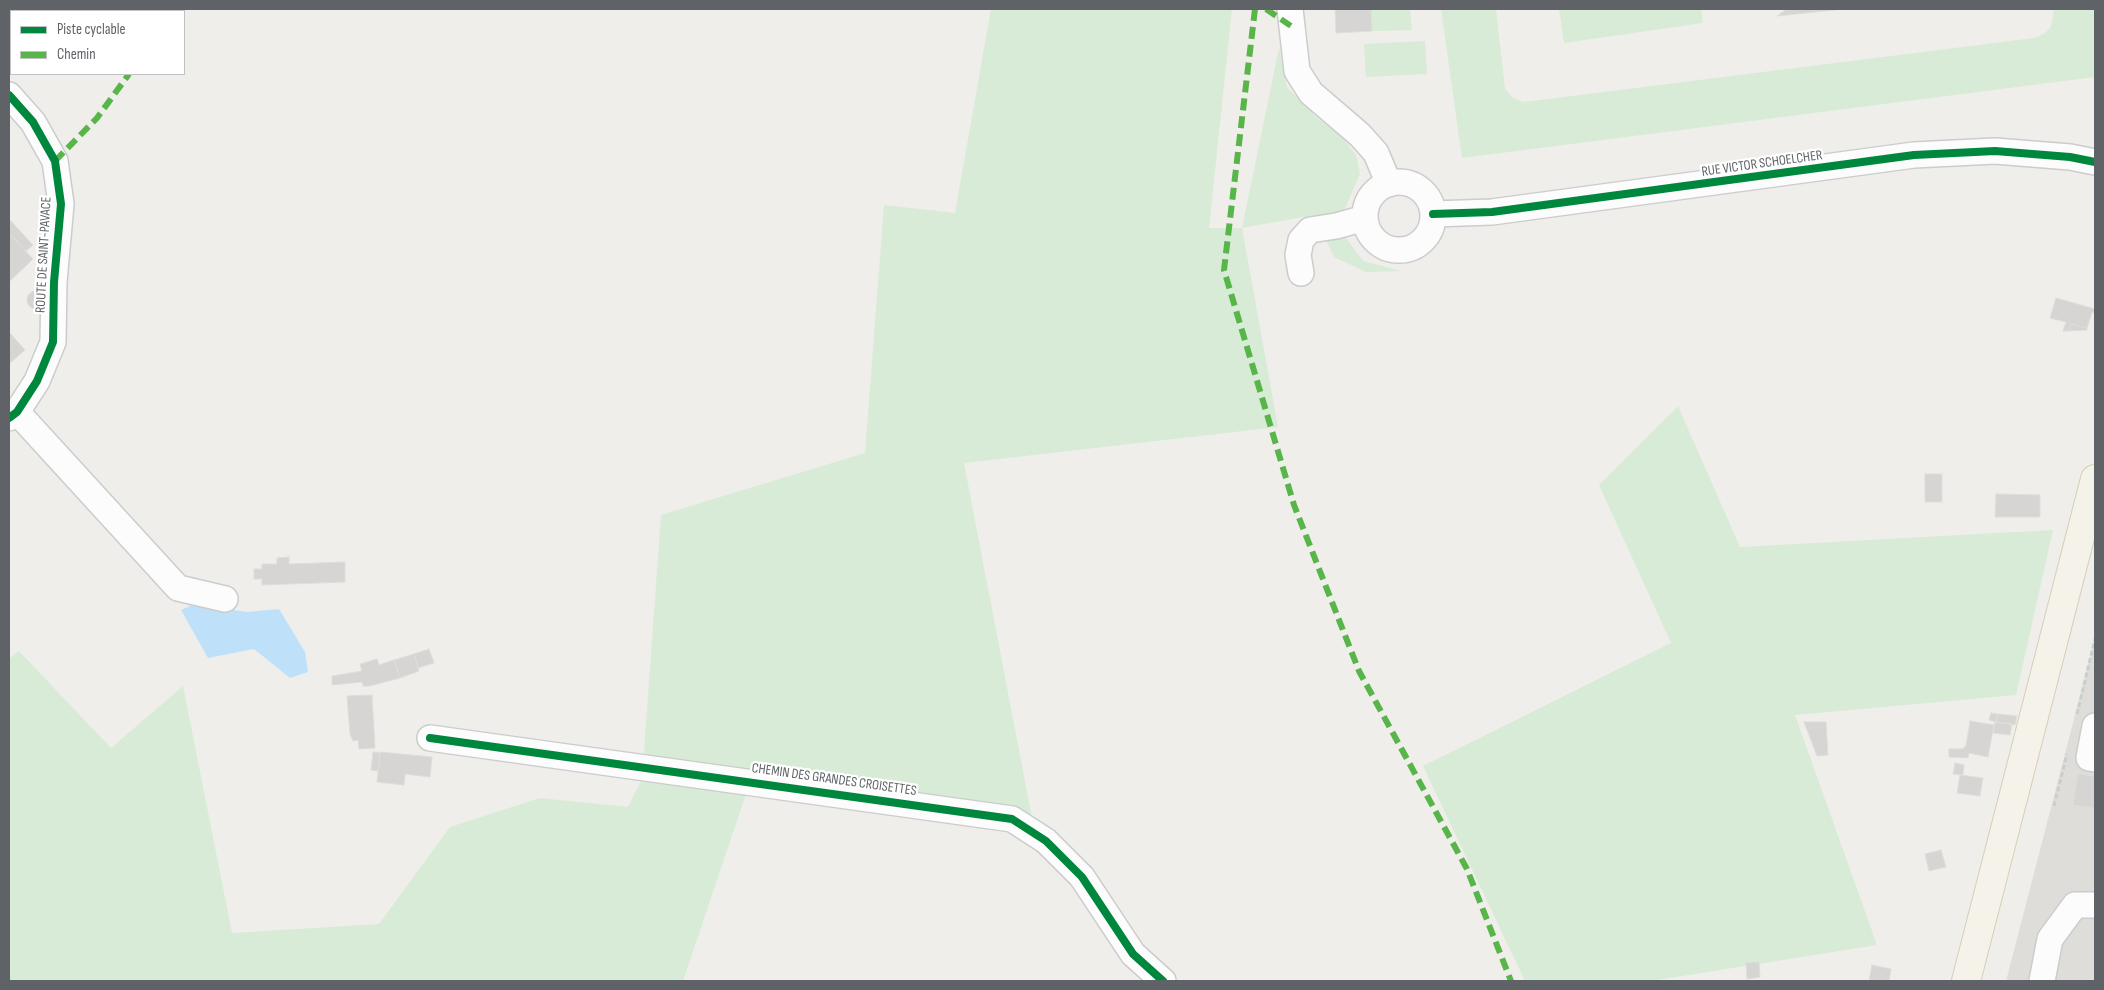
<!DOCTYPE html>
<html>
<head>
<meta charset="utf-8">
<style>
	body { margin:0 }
	#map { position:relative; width:2104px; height:990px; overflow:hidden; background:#efeeea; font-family:"Sofia Sans Condensed",sans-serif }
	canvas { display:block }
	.frame { position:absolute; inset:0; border:10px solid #5f6368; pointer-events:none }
	.legend { position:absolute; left:10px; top:10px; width:175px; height:65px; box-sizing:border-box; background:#fff; border:1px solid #bfc1c3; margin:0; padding:6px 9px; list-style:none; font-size:15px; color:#5f6368 }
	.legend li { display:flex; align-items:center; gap:10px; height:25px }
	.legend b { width:25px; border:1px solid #bfc1c3 }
</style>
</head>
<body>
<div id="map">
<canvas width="2104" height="990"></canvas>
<div class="frame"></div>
<ul class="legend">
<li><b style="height:6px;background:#00873e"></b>Piste cyclable</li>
<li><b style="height:6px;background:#58b549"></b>Chemin</li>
</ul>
</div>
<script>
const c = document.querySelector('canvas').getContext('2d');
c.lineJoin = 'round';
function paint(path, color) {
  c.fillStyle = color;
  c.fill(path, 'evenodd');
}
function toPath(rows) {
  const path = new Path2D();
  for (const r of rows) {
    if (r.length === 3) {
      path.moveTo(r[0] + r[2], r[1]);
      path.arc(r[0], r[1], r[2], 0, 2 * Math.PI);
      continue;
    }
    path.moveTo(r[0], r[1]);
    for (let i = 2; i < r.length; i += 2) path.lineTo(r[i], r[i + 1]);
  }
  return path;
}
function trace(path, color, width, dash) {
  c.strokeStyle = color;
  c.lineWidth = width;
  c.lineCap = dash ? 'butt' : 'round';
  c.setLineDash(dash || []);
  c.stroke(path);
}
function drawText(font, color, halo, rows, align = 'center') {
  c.font = font + ' "Sofia Sans Condensed",sans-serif';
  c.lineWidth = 4.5;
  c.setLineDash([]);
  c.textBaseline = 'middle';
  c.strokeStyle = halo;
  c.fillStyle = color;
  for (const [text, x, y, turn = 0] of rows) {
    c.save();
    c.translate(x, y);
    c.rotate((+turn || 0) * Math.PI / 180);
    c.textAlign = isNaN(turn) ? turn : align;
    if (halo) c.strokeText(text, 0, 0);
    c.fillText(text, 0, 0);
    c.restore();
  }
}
paint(toPath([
	[2095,638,2095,981,2006,981]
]), '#dfddda');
paint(toPath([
	[991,9,1232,9,1209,228,1242,228,1279,48,1287,87,1316,117,1341,136,1356,155,1360,174,1343,213,1346,238,1363,261,1401,271,1366,272,1334,257,1314,215,1242,228,1278,427,964,463,1032,818,753,773,683,981,9,981,9,659,19,651,111,748,183,686,232,933,379,924,450,827,540,798,628,807,642,779,661,515,865,453,884,205,955,213],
	[1371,9,1410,9,1412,30,1372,31],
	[1441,9,1496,9,1505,89,1513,98,1524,102,2034,38,2044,34,2051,27,2054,9,2095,9,2095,77,1462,158],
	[1559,9,1701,9,1703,23,1564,43],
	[1425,41,1427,74,1366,77,1364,44],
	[1678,406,1740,547,2053,530,2016,695,1795,715,1877,945,1651,981,1525,981,1423,766,1671,643,1599,485]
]), '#d8ebd6');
paint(toPath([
	[195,604,247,612,279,609,305,652,308,672,290,678,254,649,208,658,181,610]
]), '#bfe0f9');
const building = toPath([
	[1335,9,1371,9,1372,31,1336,33,1335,9],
	[1787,9,1844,9,1777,16,1787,9],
	[9,219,33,245,26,251,9,233,9,219],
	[9,233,33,259,9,282,9,233],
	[36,300,9],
	[2056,298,2095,309,2095,313,2092,312,2087,328,2071,324,2069,331,2063,331,2066,322,2050,318,2056,298],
	[2071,324,2087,328,2087,330,2069,331,2071,324],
	[9,332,25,350,9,364,9,332],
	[1925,474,1942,474,1942,502,1925,502,1925,474],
	[1996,494,2040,495,2040,517,1995,517,1996,494],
	[289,557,289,564,345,562,345,582,262,585,262,579,254,579,254,569,262,569,262,564,277,564,277,558,289,557],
	[429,649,434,663,418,668,414,654,429,649],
	[414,654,419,671,400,678,394,660,414,654],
	[377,659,379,665,394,660,400,678,370,686,363,686,362,682,332,685,332,676,362,671,360,664,377,659],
	[372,695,375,748,359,749,358,740,353,741,350,734,347,696,372,695],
	[1991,713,1998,714,1996,722,1989,720,1991,713],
	[1998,714,2017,716,2015,725,1996,722,1998,714],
	[1970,721,1994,725,1988,757,1969,753,1968,758,1949,757,1949,749,1962,749,1966,746,1970,721],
	[1804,722,1826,722,1828,755,1817,756,1804,722],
	[1995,722,2012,724,2010,735,1993,733,1995,722],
	[373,752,380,753,378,771,371,770,373,752],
	[380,752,432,757,430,777,405,774,404,785,377,782,380,752],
	[1955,763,1964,765,1963,775,1953,774,1955,763],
	[2078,774,2095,776,2095,808,2073,805,2078,774],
	[1960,775,1983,778,1980,796,1957,793,1960,775],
	[1941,850,1946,867,1929,871,1925,854,1941,850],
	[1759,962,1760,977,1747,979,1746,963,1759,962],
	[1872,965,1891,969,1889,981,1869,981,1872,965]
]);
paint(building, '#d6d5d3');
trace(building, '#deddd9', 1);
const minor = toPath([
	[1290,9,1297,71,1311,93,1360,135,1376,153,1389,184],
	[9,95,33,122,55,161,61,204,54,282,53,342,37,381,17,412,9,418],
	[1399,216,34],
	[1433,214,1492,212,1914,155,1995,151,2070,157,2095,162],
	[1301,273,1298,255,1301,240,1310,230,1336,226,1365,218],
	[17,412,178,588,225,599],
	[2095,726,2089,758,2095,759],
	[430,738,1012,819,1046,841,1082,877,1133,954,1163,981],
	[2042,981,2050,939,2075,905,2095,905]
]);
const major = toPath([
	[1966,981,2095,479]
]);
trace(minor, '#cbcccc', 28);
trace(major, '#d7ceb8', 30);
trace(toPath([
	[2077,714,2095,639],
	[2054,806,2067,754]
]), '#cacfcc', 3, [5, 2.5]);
trace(minor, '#fdfcfc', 25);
trace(major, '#f4f2e9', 28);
trace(toPath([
	[1255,9,1224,270,1294,505,1359,671,1467,869,1511,981],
	[1266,9,1291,26],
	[173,11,175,9],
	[55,161,97,118,129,74]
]), '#58b549', 6, [12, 6]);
trace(toPath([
	[9,95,33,122,55,161,61,204,54,282,53,342,37,381,17,412,9,418],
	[1433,214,1492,212,1914,155,1995,151,2070,157,2095,162],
	[430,738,1012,819,1046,841,1082,877,1133,954,1163,981]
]), '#00873e', 8);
drawText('14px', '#5f6368', '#fff', [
	["RUE VICTOR SCHOELCHER",1762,164,-8],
	["ROUTE DE SAINT-PAVACE",44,255,-87],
	["CHEMIN DES GRANDES CROISETTES",834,780,8]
]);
</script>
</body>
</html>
